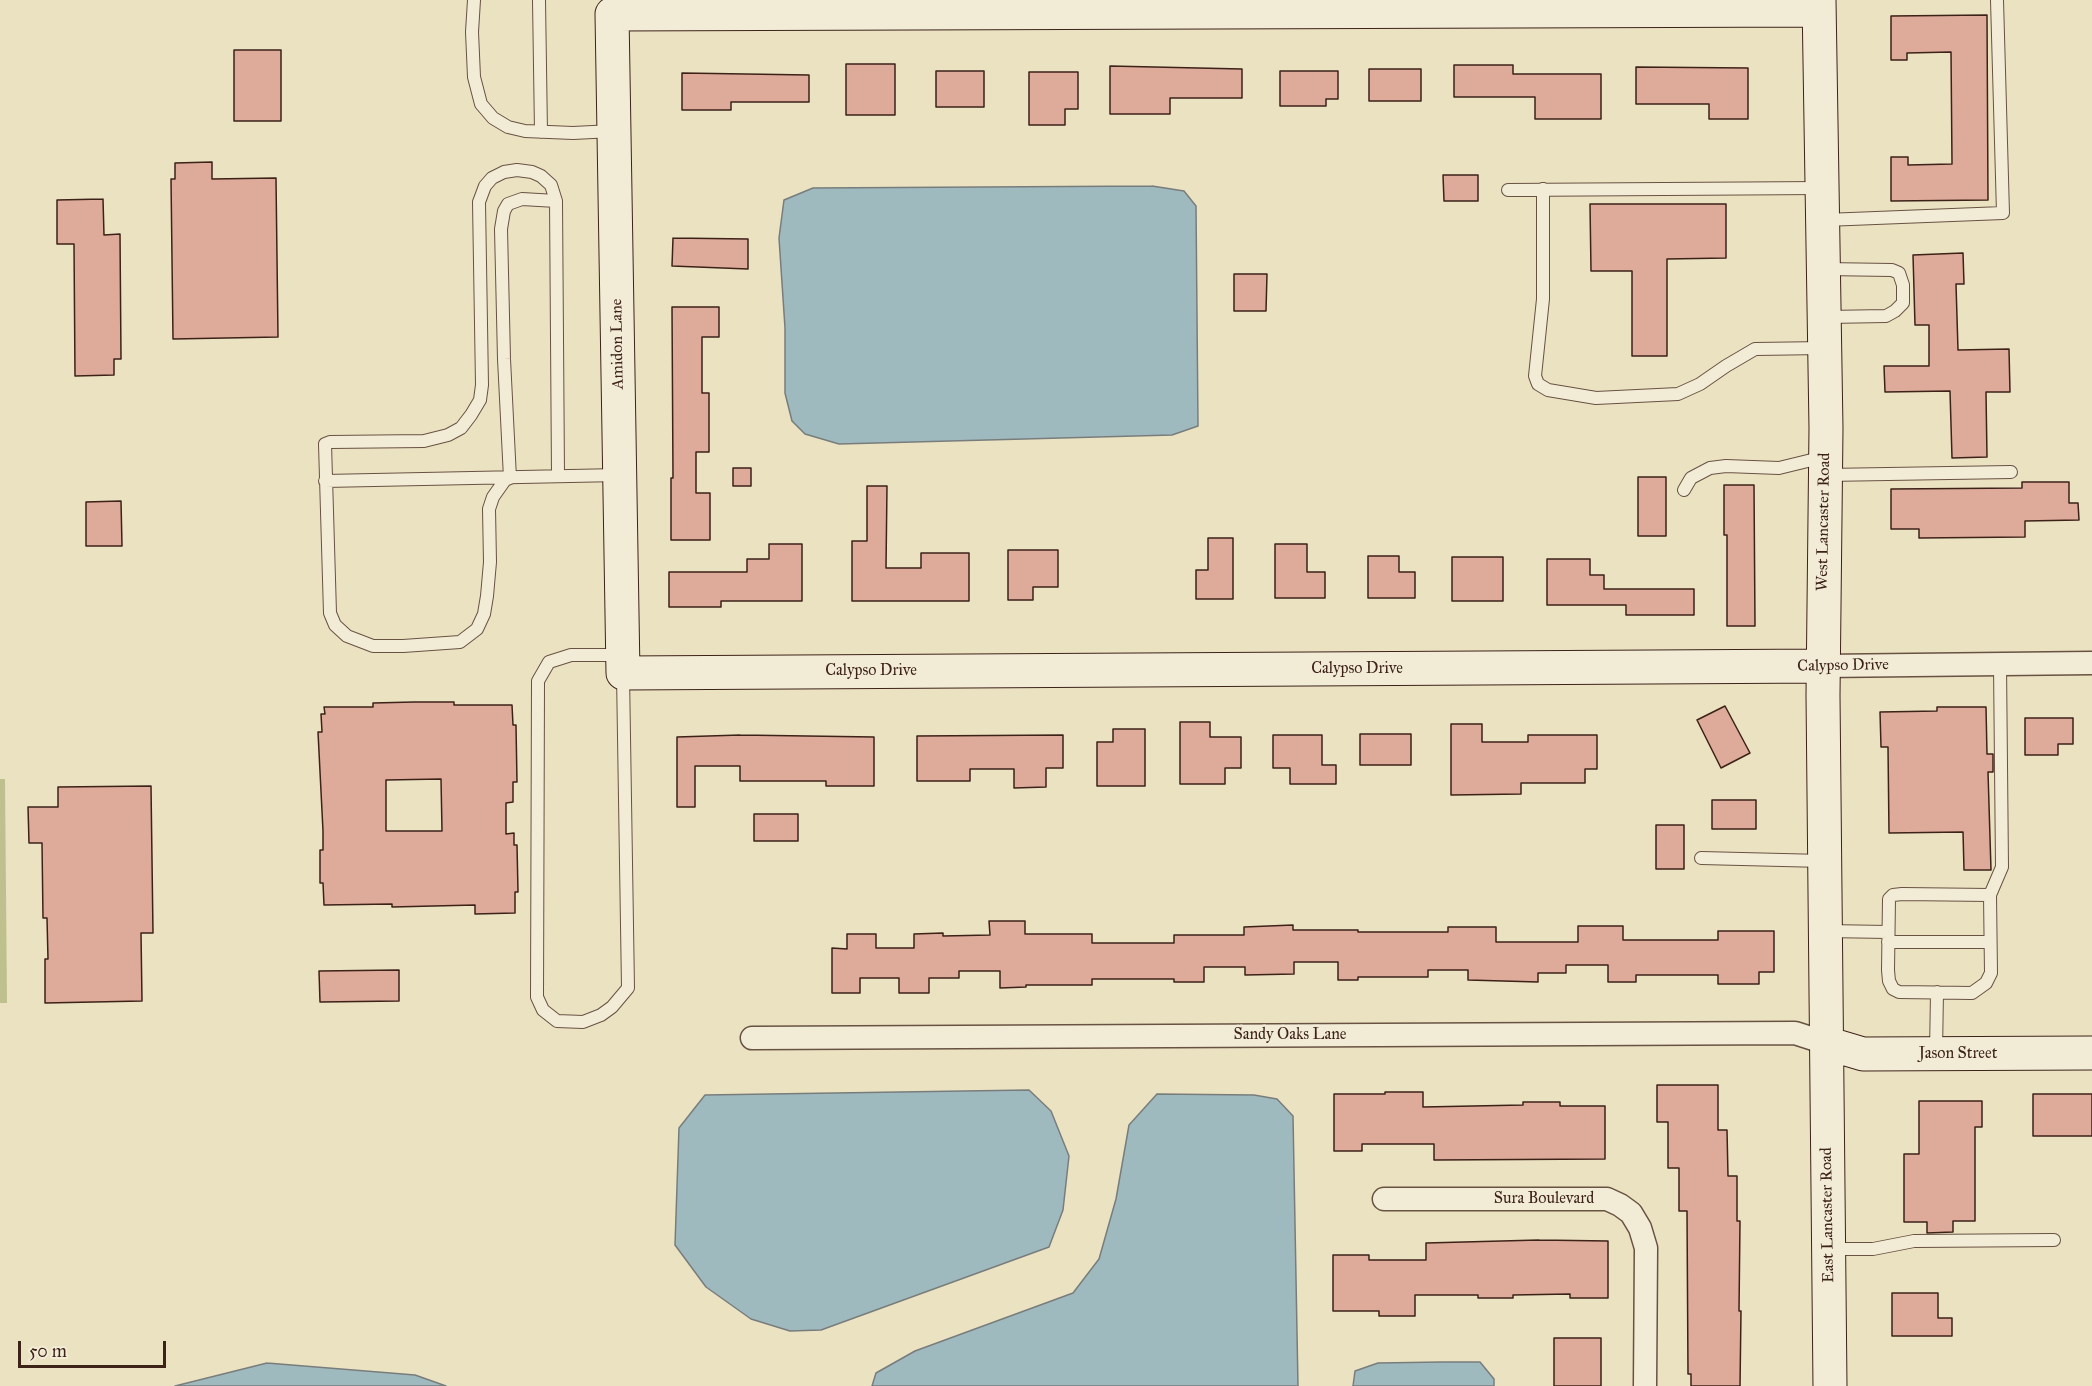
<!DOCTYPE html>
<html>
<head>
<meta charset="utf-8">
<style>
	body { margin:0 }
	#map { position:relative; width:2092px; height:1386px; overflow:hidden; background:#ebe2c2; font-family:"IM FELL Great Primer",serif }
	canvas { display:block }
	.scale { position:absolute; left:18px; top:1341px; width:148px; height:27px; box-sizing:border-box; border:3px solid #3d2218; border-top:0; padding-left:8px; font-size:18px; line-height:21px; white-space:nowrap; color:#3d2218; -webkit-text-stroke:4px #f2ecd7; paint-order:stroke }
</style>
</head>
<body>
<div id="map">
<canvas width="2092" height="1386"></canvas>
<div class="scale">50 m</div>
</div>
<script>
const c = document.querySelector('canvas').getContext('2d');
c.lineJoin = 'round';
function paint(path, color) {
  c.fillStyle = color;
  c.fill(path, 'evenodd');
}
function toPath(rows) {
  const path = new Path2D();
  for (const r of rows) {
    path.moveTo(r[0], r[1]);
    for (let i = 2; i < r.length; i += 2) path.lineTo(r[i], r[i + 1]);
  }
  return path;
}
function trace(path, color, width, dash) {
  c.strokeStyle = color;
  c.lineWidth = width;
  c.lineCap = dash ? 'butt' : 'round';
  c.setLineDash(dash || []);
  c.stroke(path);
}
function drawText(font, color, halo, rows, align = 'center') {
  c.font = font + ' "IM FELL Great Primer",serif';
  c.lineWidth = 4.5;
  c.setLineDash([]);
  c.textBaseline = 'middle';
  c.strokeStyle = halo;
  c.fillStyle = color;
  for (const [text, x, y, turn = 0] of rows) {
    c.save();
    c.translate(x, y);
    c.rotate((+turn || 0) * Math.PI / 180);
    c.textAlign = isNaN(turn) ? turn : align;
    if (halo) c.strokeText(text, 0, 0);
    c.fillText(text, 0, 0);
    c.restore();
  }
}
paint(toPath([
	[0,779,5,779,7,1003,0,1003]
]), '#bec18e');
const water = toPath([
	[1152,186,1184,191,1196,206,1198,426,1172,435,839,444,805,434,792,421,785,393,785,328,779,238,784,200,813,188,1152,186],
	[1029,1090,1051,1111,1069,1156,1063,1210,1049,1247,821,1330,790,1331,751,1319,706,1287,675,1245,679,1128,705,1095,1029,1090],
	[1157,1094,1254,1095,1277,1099,1293,1116,1298,1386,872,1386,876,1373,915,1351,1073,1293,1099,1259,1116,1199,1129,1125,1157,1094],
	[1441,1362,1480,1362,1494,1379,1494,1386,1353,1386,1355,1371,1378,1363,1441,1362],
	[267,1363,415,1375,446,1386,175,1386,267,1363]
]);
paint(water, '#9fbabf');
trace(water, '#787d7c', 1.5);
const building = toPath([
	[1987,15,1988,200,1891,201,1891,157,1908,157,1908,165,1952,164,1951,52,1907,53,1907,60,1891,60,1891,16,1987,15],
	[234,50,281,50,281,121,234,121,234,50],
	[846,64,895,64,895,115,846,115,846,64],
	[1454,65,1513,65,1513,74,1601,74,1601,119,1535,119,1535,97,1454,97,1454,65],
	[1110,66,1242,69,1242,98,1170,98,1170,114,1110,114,1110,66],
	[1636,67,1748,68,1748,119,1709,119,1709,104,1636,104,1636,67],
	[1369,69,1421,69,1421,101,1369,101,1369,69],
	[936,71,984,71,984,107,936,107,936,71],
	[1280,71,1338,71,1338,99,1326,99,1326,106,1280,106,1280,71],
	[1029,72,1078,72,1078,109,1065,109,1065,125,1029,125,1029,72],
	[682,73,809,75,809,102,731,102,731,110,682,110,682,73],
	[212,162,212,179,276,178,278,337,173,339,171,179,175,179,175,163,212,162],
	[1443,175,1478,175,1478,201,1444,201,1443,175],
	[103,199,104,235,120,234,121,359,114,359,114,375,75,376,74,244,57,244,57,200,103,199],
	[1590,204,1726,204,1726,258,1667,259,1667,356,1632,356,1632,271,1591,271,1590,204],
	[673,238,748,239,748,269,672,266,673,238],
	[1963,253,1964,284,1956,284,1958,350,2009,349,2010,392,1986,392,1987,457,1952,458,1950,391,1885,392,1884,366,1929,366,1929,325,1915,325,1913,255,1963,253],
	[1234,274,1267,274,1266,311,1234,311,1234,274],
	[672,307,719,307,719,337,702,337,702,393,709,393,709,452,696,452,696,493,710,493,710,540,671,540,671,478,673,478,672,307],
	[733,468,751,468,751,486,733,486,733,468],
	[1638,477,1666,477,1666,536,1638,536,1638,477],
	[2022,482,2069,482,2069,503,2078,503,2079,520,2025,521,2025,537,1919,538,1919,529,1891,529,1891,489,2022,488,2022,482],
	[1724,485,1754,485,1755,626,1727,626,1727,535,1724,535,1724,485],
	[867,486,887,486,886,568,921,568,921,553,969,553,969,601,852,601,852,541,867,541,867,486],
	[121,501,122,546,86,546,86,502,121,501],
	[1208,538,1233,538,1233,599,1196,599,1196,570,1208,570,1208,538],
	[769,544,802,544,802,601,721,601,721,607,669,607,669,572,747,572,747,559,769,559,769,544],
	[1275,544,1307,544,1307,572,1325,572,1325,598,1275,598,1275,544],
	[1008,550,1058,550,1058,587,1033,587,1033,600,1008,600,1008,550],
	[1368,556,1399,556,1399,572,1415,572,1415,598,1368,598,1368,556],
	[1452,557,1503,557,1503,601,1452,601,1452,557],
	[1547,559,1590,559,1590,575,1604,575,1604,589,1694,589,1694,615,1626,615,1626,605,1547,605,1547,559],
	[414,702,454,702,454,705,512,705,513,725,516,725,517,782,513,782,513,802,506,803,506,834,514,833,514,845,517,845,518,892,515,892,515,913,475,914,475,905,392,907,392,904,324,905,323,883,320,883,320,850,323,850,323,831,318,732,322,732,321,714,325,714,324,707,373,707,373,703,414,702],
	[441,779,442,831,386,831,386,780,441,779],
	[1725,706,1750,753,1721,768,1697,720,1725,706],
	[1937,707,1986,707,1987,754,1993,754,1993,772,1988,772,1991,870,1964,870,1963,832,1889,833,1888,747,1881,747,1880,712,1937,711,1937,707],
	[2025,718,2073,718,2073,744,2058,744,2058,755,2025,755,2025,718],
	[1180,722,1210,722,1210,737,1241,737,1241,768,1225,768,1225,784,1180,784,1180,722],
	[1451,724,1482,724,1482,742,1528,742,1528,735,1597,735,1597,769,1585,769,1585,783,1521,783,1521,794,1451,795,1451,724],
	[1113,729,1145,729,1145,786,1097,786,1097,742,1113,742,1113,729],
	[1360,734,1411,734,1411,765,1360,765,1360,734],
	[740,735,874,737,874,786,826,786,826,781,740,781,740,766,695,766,695,807,677,807,677,737,740,735],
	[1063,735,1063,768,1046,768,1046,787,1014,788,1014,769,970,769,970,781,917,781,917,736,1063,735],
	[1273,735,1322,735,1322,765,1336,765,1336,784,1290,784,1290,768,1273,768,1273,735],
	[151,786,153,933,141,933,142,1001,45,1003,45,959,48,959,47,918,43,918,42,843,29,843,28,807,58,807,58,787,151,786],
	[1712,800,1756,800,1756,829,1712,829,1712,800],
	[754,814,798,814,798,841,754,841,754,814],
	[1656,825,1684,825,1684,869,1656,869,1656,825],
	[989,921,1025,921,1025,934,1092,934,1092,943,1174,943,1174,935,1244,935,1244,927,1293,925,1293,930,1358,930,1358,932,1448,932,1448,927,1496,927,1496,942,1578,942,1578,926,1623,926,1623,940,1718,940,1718,931,1774,931,1774,972,1759,972,1759,984,1718,984,1718,975,1636,975,1636,982,1608,982,1608,965,1566,965,1566,973,1538,973,1538,982,1468,980,1468,970,1428,970,1428,977,1358,977,1358,980,1338,980,1338,962,1294,962,1294,974,1245,975,1245,967,1204,967,1204,982,1174,982,1174,979,1092,979,1092,985,1026,985,1026,987,1000,988,1000,971,959,971,959,978,929,978,929,993,899,993,899,978,860,978,860,993,832,993,832,948,847,949,847,934,876,934,876,948,914,948,914,934,943,933,943,936,990,935,989,921],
	[399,970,399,1001,320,1002,319,971,399,970],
	[1657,1085,1718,1085,1718,1130,1727,1130,1728,1176,1737,1176,1737,1221,1740,1221,1739,1311,1741,1311,1740,1386,1691,1386,1691,1374,1688,1374,1687,1211,1679,1211,1679,1168,1668,1168,1668,1122,1657,1122,1657,1085],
	[1385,1092,1423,1092,1423,1107,1523,1105,1523,1102,1560,1102,1560,1106,1605,1106,1605,1159,1434,1160,1434,1144,1362,1144,1362,1151,1334,1151,1334,1094,1385,1094,1385,1092],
	[2033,1094,2092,1094,2092,1136,2033,1136,2033,1094],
	[1919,1101,1982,1101,1982,1127,1975,1127,1975,1221,1953,1221,1953,1232,1927,1233,1927,1222,1904,1222,1904,1154,1919,1154,1919,1101],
	[1539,1240,1608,1241,1608,1298,1570,1298,1570,1294,1513,1295,1513,1298,1478,1298,1478,1295,1415,1295,1415,1316,1379,1316,1379,1311,1333,1311,1333,1255,1369,1255,1369,1260,1426,1260,1426,1243,1539,1240],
	[1892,1293,1938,1293,1938,1318,1952,1318,1952,1336,1892,1336,1892,1293],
	[1554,1338,1601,1338,1601,1386,1554,1386,1554,1338]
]);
paint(building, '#deaa9a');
trace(building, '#3d2218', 1.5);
const lane = toPath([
	[474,0,472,32,474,77,481,104,493,118,508,127,525,131,573,133,613,131],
	[539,0,541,132],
	[1543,189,1543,299,1535,376,1538,384,1548,390,1596,398,1678,394,1700,384,1726,366,1755,349,1824,348],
	[1508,190,1821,188],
	[1825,220,2003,213,1997,0],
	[1824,269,1892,270,1899,273,1903,285,1903,303,1895,311,1886,316,1827,317],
	[1826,475,2011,472],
	[510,478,505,480,493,497,489,509,490,562,487,596,484,614,477,629,460,642,403,646,373,646,347,636,335,625,330,613,325,444,330,442,424,441,448,435,461,428,471,415,480,400,482,385,479,202,485,186,492,178,504,172,517,170,532,172,541,176,551,185,556,201,558,475],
	[510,478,504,359,501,229,504,211,508,204,522,199,556,201],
	[325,481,619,475],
	[1684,490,1691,478,1710,468,1726,466,1779,468,1824,457],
	[622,655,571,655,549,662,538,681,537,997,543,1010,557,1021,583,1022,601,1015,612,1007,628,988,623,674],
	[1701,858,1823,861],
	[1990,895,1902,894,1893,895,1889,899,1888,970,1889,981,1893,989,1899,992,1972,993,1986,983,1991,973,1990,895,2002,867,2000,664],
	[1826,931,1888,932],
	[1888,942,1990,942],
	[1936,1052,1937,992],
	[1829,1249,1873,1249,1914,1241,2054,1240]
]);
const street = toPath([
	[1823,666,2092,663],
	[752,1038,1795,1033,1826,1043],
	[1384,1199,1607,1199,1620,1205,1631,1213,1640,1228,1646,1248,1645,1386]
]);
const secondary = toPath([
	[1819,0,1826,428,1823,695,1830,1386],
	[1819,10,612,14,623,673,1823,666],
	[1826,1043,1863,1054,2092,1053]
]);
trace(lane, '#685242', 14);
trace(street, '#685242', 25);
trace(secondary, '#3d2218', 35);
trace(lane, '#f2ecd7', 12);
trace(street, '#f2ecd7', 22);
trace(secondary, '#f2ecd7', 33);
drawText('16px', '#3d2218', '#f2ecd7', [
	["Amidon Lane",618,344,-91],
	["West Lancaster Road",1824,522,-89],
	["Calypso Drive",1843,666,-1],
	["Calypso Drive",1357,669],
	["Calypso Drive",871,671],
	["Sandy Oaks Lane",1290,1035],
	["Jason Street",1958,1054],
	["Sura Boulevard",1544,1199],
	["East Lancaster Road",1828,1215,-91]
]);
</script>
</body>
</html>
